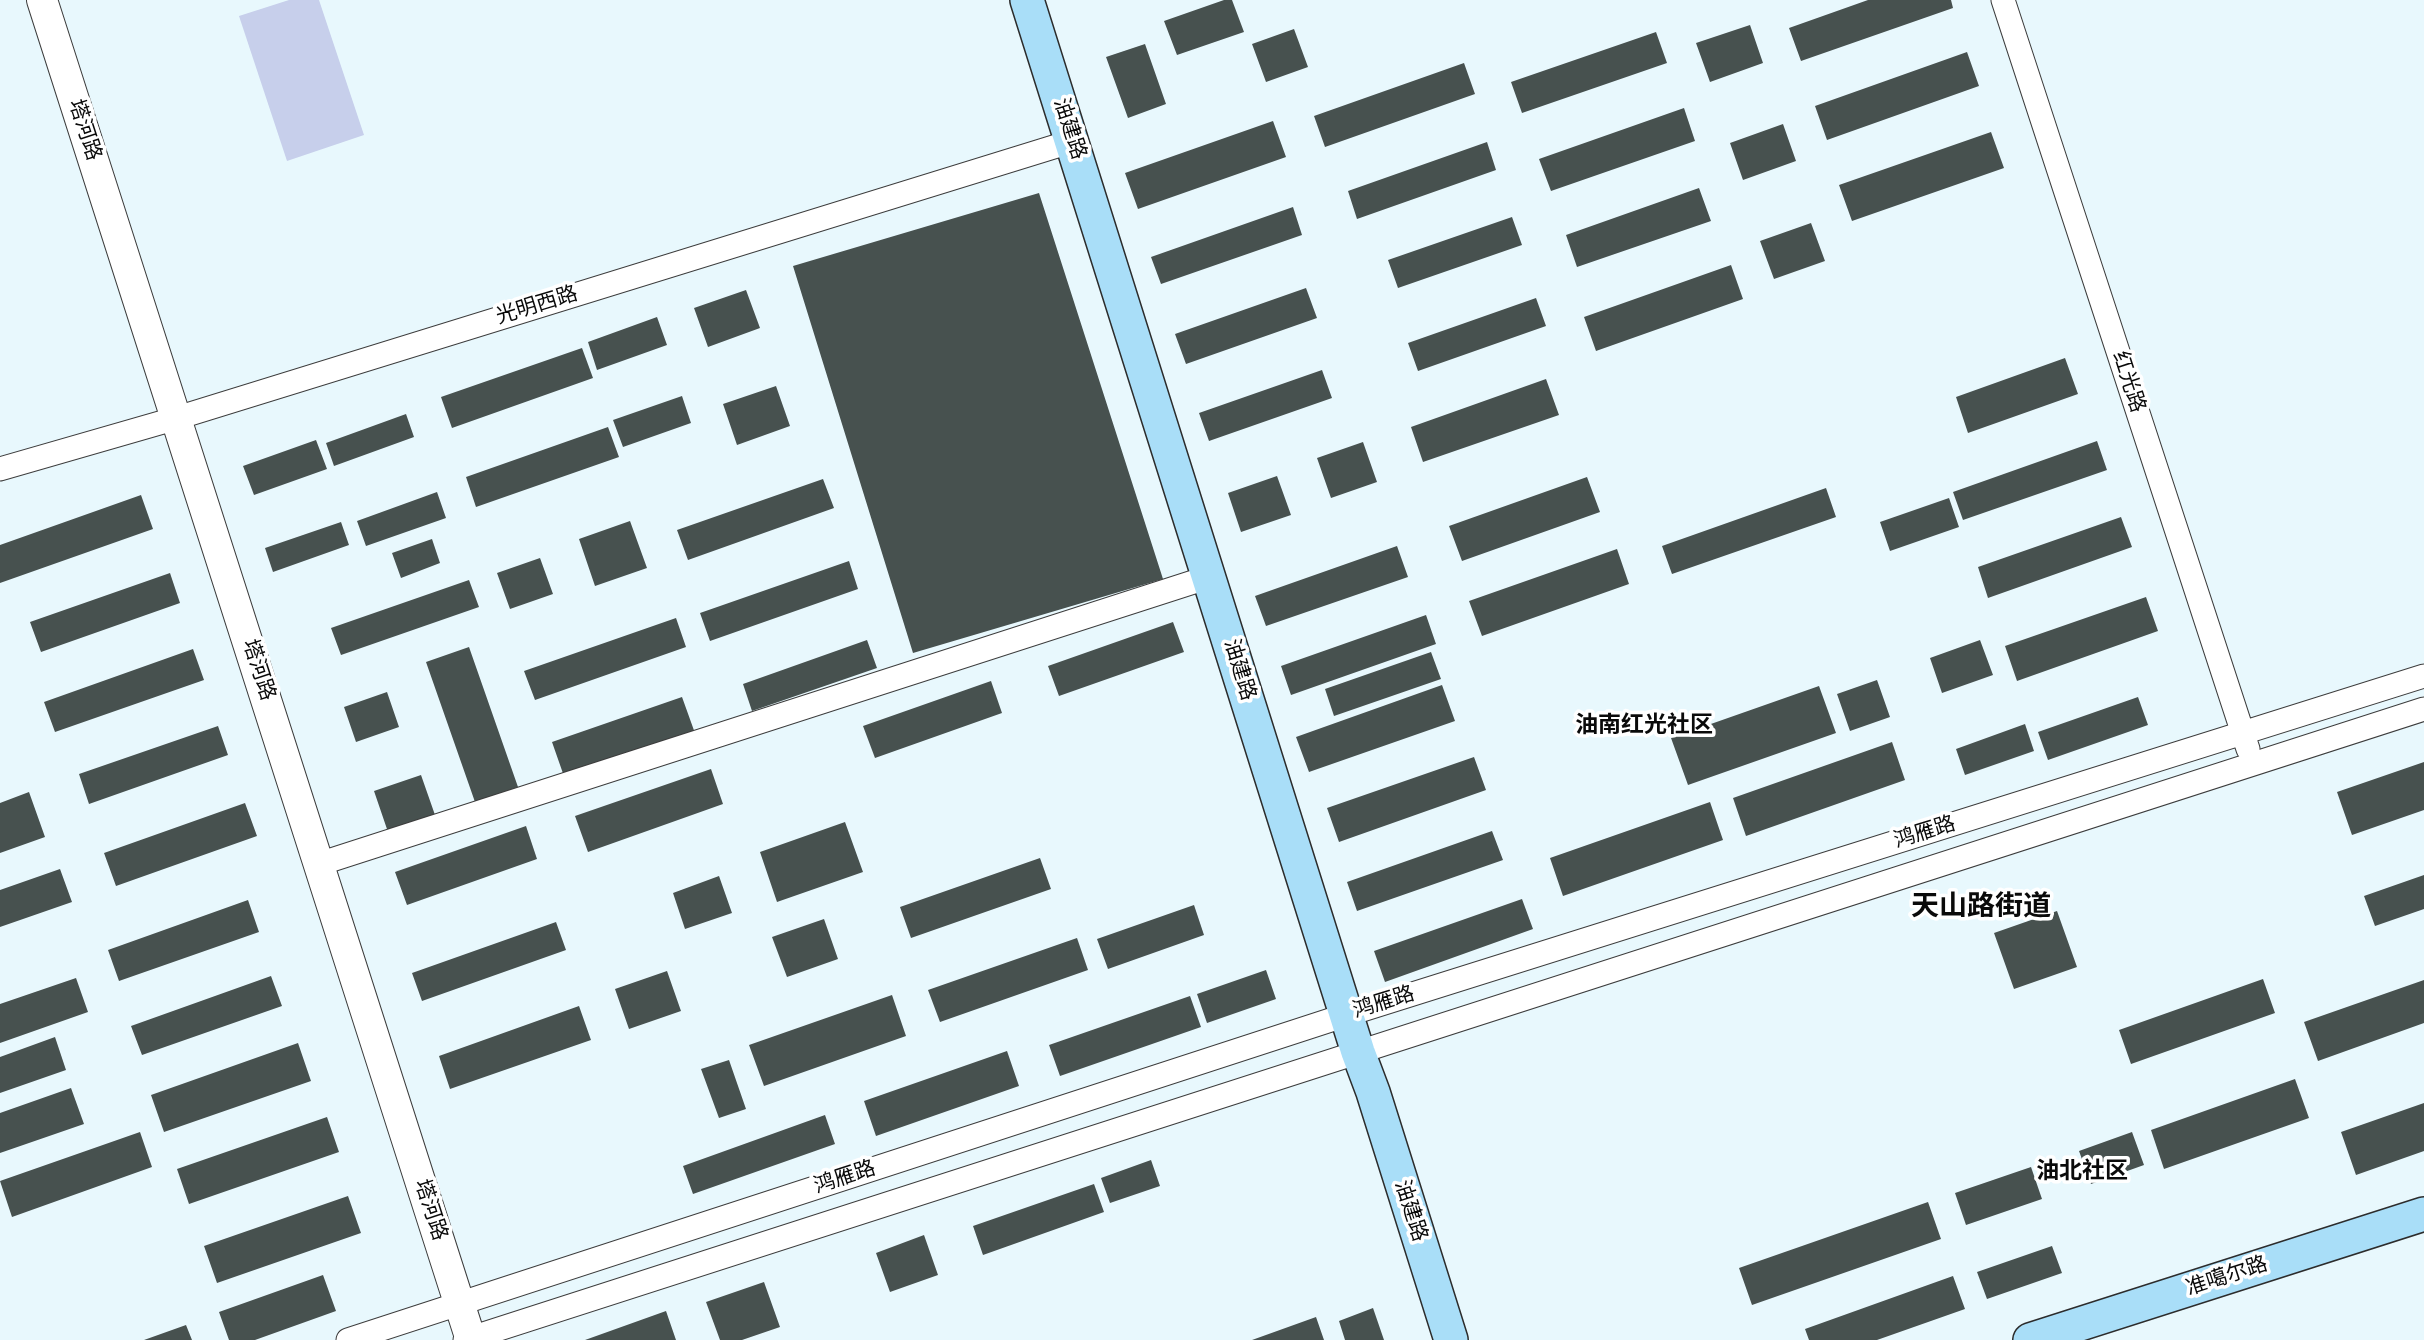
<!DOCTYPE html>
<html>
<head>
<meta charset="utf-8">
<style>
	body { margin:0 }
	canvas { display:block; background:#e8f8fd }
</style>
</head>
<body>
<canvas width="2424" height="1340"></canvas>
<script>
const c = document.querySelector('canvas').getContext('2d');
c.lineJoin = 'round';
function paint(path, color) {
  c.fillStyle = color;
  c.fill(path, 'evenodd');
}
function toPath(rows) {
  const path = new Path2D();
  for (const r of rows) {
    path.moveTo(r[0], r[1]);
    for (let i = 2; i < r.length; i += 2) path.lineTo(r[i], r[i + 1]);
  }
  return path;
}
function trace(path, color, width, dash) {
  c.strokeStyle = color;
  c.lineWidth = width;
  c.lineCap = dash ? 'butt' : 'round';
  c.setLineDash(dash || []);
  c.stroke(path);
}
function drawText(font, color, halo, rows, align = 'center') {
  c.font = font + ' "Source Serif 4","Noto Sans SC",serif';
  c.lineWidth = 7;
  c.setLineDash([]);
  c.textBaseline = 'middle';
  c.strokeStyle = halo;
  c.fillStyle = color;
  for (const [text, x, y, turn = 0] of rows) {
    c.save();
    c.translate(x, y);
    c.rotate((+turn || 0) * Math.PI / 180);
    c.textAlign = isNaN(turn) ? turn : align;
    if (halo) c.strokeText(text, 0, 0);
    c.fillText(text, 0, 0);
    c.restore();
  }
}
paint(toPath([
	[289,0,319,0,364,135,287,161,239,16]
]), '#c7cfeb');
paint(toPath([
	[1224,0,1232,0,1244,32,1177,55,1164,21],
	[1868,0,1951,0,1953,8,1801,61,1789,28],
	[1750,25,1763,63,1710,82,1696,43],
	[1294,29,1308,67,1266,82,1252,44],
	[1656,32,1667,63,1522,113,1511,82],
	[1145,44,1166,104,1128,118,1106,57],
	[1967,52,1979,86,1827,140,1815,106],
	[1464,63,1475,94,1325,147,1314,116],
	[1684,108,1695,141,1551,191,1539,159],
	[1273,121,1286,157,1138,209,1125,173],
	[1783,124,1796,161,1743,180,1730,143],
	[1991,132,2004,168,1852,221,1839,185],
	[1487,142,1496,170,1357,219,1348,191],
	[1699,188,1711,221,1577,267,1566,235],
	[1039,193,1163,579,913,653,793,266],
	[1293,207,1302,235,1161,284,1151,257],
	[1512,217,1522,245,1398,288,1388,260],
	[1811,223,1825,261,1774,279,1760,241],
	[1731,265,1743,299,1596,351,1584,317],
	[1306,288,1317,318,1186,364,1175,334],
	[746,290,760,328,708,347,694,308],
	[1536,298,1546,326,1418,371,1408,343],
	[657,317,667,345,597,370,588,342],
	[582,348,593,378,452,428,441,397],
	[2065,358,2078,394,1968,433,1956,397],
	[1322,370,1332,398,1209,441,1199,413],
	[1546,379,1559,415,1423,462,1411,427],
	[776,386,790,426,737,445,723,404],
	[682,396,691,423,623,447,613,420],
	[406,414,414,437,334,466,326,443],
	[608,427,619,457,476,507,466,477],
	[316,440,327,469,254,495,243,466],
	[2097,441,2107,470,1963,520,1953,492],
	[1363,442,1377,482,1331,498,1317,458],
	[1277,476,1291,515,1241,532,1228,493],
	[1587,477,1600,512,1462,561,1449,526],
	[823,479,834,508,688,560,677,530],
	[1826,488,1836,517,1672,574,1662,546],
	[437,492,446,518,366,546,357,521],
	[141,495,153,529,0,583,0,545],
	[1949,498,1959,527,1890,551,1880,522],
	[2121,517,2132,547,1988,598,1978,567],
	[630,521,647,568,595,586,579,539],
	[341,522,349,545,273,572,265,548],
	[432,539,440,563,401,578,392,553],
	[1397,546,1408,577,1266,626,1255,596],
	[1617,549,1629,584,1482,636,1469,601],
	[540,558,553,594,510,609,497,573],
	[849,561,858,589,710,641,700,613],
	[170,573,180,603,41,652,30,622],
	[469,580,479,607,341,655,331,628],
	[2146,597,2158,631,2017,681,2005,646],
	[1426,615,1436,644,1291,695,1281,666],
	[676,618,686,647,535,700,524,671],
	[1173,622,1184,652,1059,696,1048,666],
	[867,640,877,668,752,711,743,684],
	[1980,640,1993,675,1942,693,1930,658],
	[469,647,518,787,475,802,426,662],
	[193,649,204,680,55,732,44,702],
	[1431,652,1441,679,1334,716,1325,689],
	[1877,680,1890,717,1850,731,1837,694],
	[991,681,1002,713,875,758,863,726],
	[1442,685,1455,721,1309,772,1296,737],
	[1819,686,1836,733,1688,785,1671,738],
	[387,692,399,727,356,742,344,707],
	[682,697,696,736,566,782,552,742],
	[2138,697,2148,725,2048,760,2038,732],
	[2025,724,2034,751,1965,775,1956,749],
	[218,726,228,755,89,804,79,774],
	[1892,742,1905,780,1746,836,1733,798],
	[1474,757,1486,790,1339,842,1327,808],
	[2424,762,2424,810,2352,835,2337,792],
	[711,769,723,804,588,852,575,816],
	[421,775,435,815,388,832,374,791],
	[29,792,45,837,0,853,0,803],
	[1710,802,1723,840,1563,896,1550,858],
	[245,803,257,836,116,886,104,853],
	[845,822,863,872,777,902,760,852],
	[526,826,537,859,407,905,395,872],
	[1492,831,1503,860,1357,911,1347,882],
	[1040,858,1051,889,911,938,900,907],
	[60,869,72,902,0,927,0,890],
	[2424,875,2424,909,2375,926,2364,896],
	[719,876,732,913,685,929,673,893],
	[1522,899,1533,929,1385,982,1374,951],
	[248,900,259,932,119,981,108,950],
	[1194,905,1204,935,1108,969,1097,939],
	[2057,911,2077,967,2014,989,1994,933],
	[824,919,838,959,787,977,772,937],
	[556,922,566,950,422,1001,412,973],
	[1077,938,1088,970,940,1022,928,990],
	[1266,970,1276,999,1207,1023,1197,994],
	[667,971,681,1011,629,1029,615,989],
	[271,976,282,1006,142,1055,131,1026],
	[76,978,88,1012,0,1043,0,1004],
	[2263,979,2275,1013,2131,1064,2119,1030],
	[2424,980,2424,1023,2318,1061,2304,1022],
	[892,995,906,1036,764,1086,749,1045],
	[1190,996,1201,1027,1060,1076,1049,1045],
	[579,1006,591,1040,450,1089,439,1056],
	[55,1037,66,1070,0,1093,0,1057],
	[298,1043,311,1081,164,1132,151,1095],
	[1007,1051,1019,1086,876,1136,864,1101],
	[729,1060,746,1109,719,1118,701,1069],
	[2295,1079,2309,1118,2164,1169,2151,1130],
	[71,1088,84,1124,0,1153,0,1113],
	[2424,1103,2424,1151,2356,1175,2341,1132],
	[825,1115,835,1144,693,1194,683,1166],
	[327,1117,339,1152,189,1204,177,1169],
	[140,1132,152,1167,12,1217,0,1181],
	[2132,1132,2144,1165,2091,1184,2079,1151],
	[1151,1160,1160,1186,1110,1203,1101,1178],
	[2031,1167,2042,1199,1966,1225,1955,1193],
	[1094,1184,1104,1212,983,1255,973,1226],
	[348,1196,361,1233,217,1283,204,1246],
	[1928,1202,1941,1239,1752,1305,1739,1268],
	[924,1235,938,1275,890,1292,876,1253],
	[2052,1246,2062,1273,1987,1299,1977,1272],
	[323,1275,336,1311,255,1340,229,1340,219,1312],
	[1953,1276,1965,1309,1877,1340,1809,1340,1805,1329],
	[764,1282,780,1327,742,1340,720,1340,706,1302],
	[1373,1308,1384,1340,1345,1340,1339,1321],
	[666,1311,676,1340,585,1340],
	[1316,1317,1324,1340,1252,1340],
	[186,1325,192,1340,144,1340]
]), '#47514f');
const minor = toPath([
	[2003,0,2248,749],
	[0,469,177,418,1073,141],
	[319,864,1209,577],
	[348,1340,1346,1015,2424,676],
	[465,1340,2424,709]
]);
const tertiary = toPath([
	[42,0,471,1340]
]);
const secondary = toPath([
	[1027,0,1358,1052,1373,1092,1451,1340],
	[2030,1340,2424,1214]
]);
trace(minor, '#3d3d3d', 25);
trace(tertiary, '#3d3d3d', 32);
trace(secondary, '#2c2c2c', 36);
trace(minor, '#fff', 23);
trace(tertiary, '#fff', 30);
trace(secondary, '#a9def8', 33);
drawText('21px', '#0a0a0a', '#fff', [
	["油建路",1069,129,72],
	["塔河路",84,130,72],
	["光明西路",537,306,-17],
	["红光路",2128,382,72],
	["塔河路",258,670,72],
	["油建路",1239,670,73],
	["鸿雁路",1925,833,-17],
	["鸿雁路",1384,1003,-17],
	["鸿雁路",845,1178,-18],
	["塔河路",430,1210,72],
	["油建路",1410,1211,72],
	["准噶尔路",2227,1277,-18]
]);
drawText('bold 23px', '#0a0a0a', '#fff', [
	["油南红光社区",1644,726],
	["油北社区",2082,1172]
]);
drawText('bold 28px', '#0a0a0a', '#fff', [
	["天山路街道",1981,908]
]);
</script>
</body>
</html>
